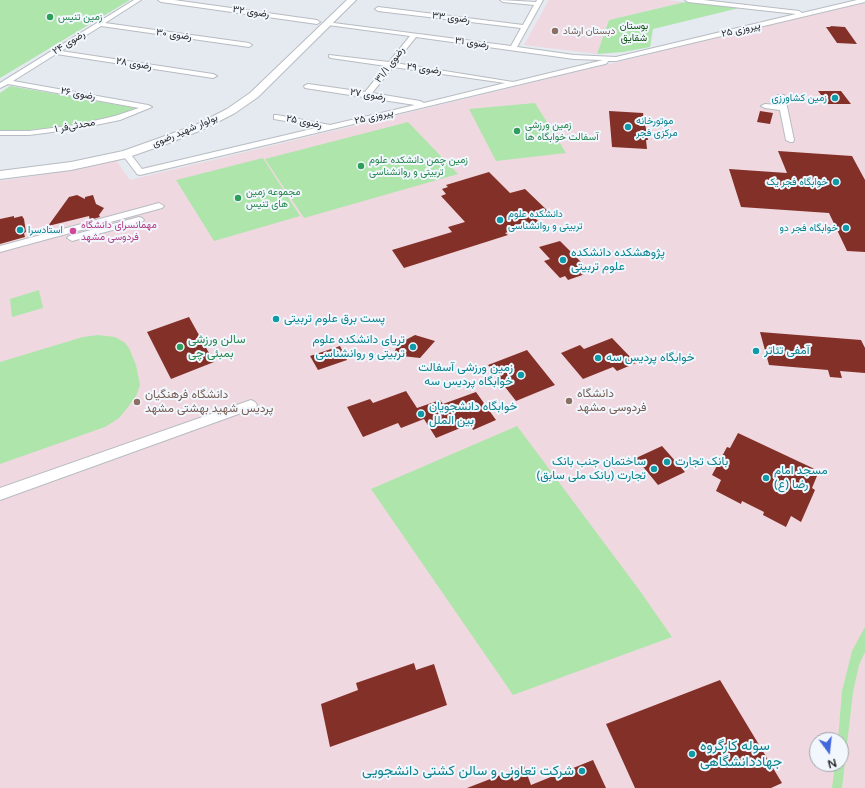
<!DOCTYPE html>
<html>
<head>
<meta charset="utf-8">
<style>
	body { margin:0 }
	#map { position:relative; width:865px; height:788px; overflow:hidden; background:#e5eaf0; font-family:"Varela Round",sans-serif }
	canvas { display:block }
	.north { position:absolute; left:809px; top:732px; width:40px; height:40px; box-sizing:border-box; background:#f2f7fd; border:1px solid #a1a5a9; border-radius:50%; rotate:165deg; font-size:11px; font-weight:700; line-height:16px; text-align:center; color:#27292b }
	.north::after { content:''; display:block; margin:auto; width:14px; height:18px; background:#4267da; clip-path:polygon(50% 0,100% 100%,50% 72%,0 100%) }
</style>
</head>
<body>
<div id="map">
<canvas width="865" height="788"></canvas>
<div class="north">N</div>
</div>
<script>
const c = document.querySelector('canvas').getContext('2d');
c.lineJoin = 'round';
function paint(path, color) {
  c.fillStyle = color;
  c.fill(path, 'evenodd');
}
function toPath(rows) {
  const path = new Path2D();
  for (const r of rows) {
    path.moveTo(r[0], r[1]);
    for (let i = 2; i < r.length; i += 2) path.lineTo(r[i], r[i + 1]);
  }
  return path;
}
function trace(path, color, width, dash) {
  c.strokeStyle = color;
  c.lineWidth = width;
  c.lineCap = dash ? 'butt' : 'round';
  c.setLineDash(dash || []);
  c.stroke(path);
}
function drawText(font, color, halo, rows, align = 'center') {
  c.font = font + ' "Varela Round",Vazirmatn,sans-serif';
  c.lineWidth = 4;
  c.setLineDash([]);
  c.textBaseline = 'middle';
  c.strokeStyle = halo;
  c.fillStyle = color;
  for (const [text, x, y, turn = 0] of rows) {
    c.save();
    c.translate(x, y);
    c.rotate((+turn || 0) * Math.PI / 180);
    c.textAlign = isNaN(turn) ? turn : align;
    if (halo) c.strokeText(text, 0, 0);
    c.fillText(text, 0, 0);
    c.restore();
  }
}
paint(toPath([
	[549,0,667,0,685,2,609,20,597,54,524,45],
	[865,2,865,788,0,788,0,181,72,170,116,160,130,180],
	[817,740,841,740,841,764,817,764]
]), '#f0d8e1');
paint(toPath([
	[0,0,130,0,0,78],
	[685,2,739,8,653,29,650,47,623,52,597,54,609,20],
	[10,86,136,108,114,116,73,125,29,130,0,131,0,93],
	[535,103,566,153,496,161,469,109],
	[408,122,458,174,304,218,265,159],
	[263,158,300,216,214,241,176,180],
	[39,290,43,308,12,317,10,299],
	[98,335,115,337,124,342,129,348,136,365,140,385,136,396,128,407,119,418,105,427,0,464,0,362,83,337],
	[517,426,640,591,672,637,513,695,371,489],
	[865,627,865,652,859,665,853,692,842,788,832,788,835,764,841,764,841,740,838,740,842,691,852,651]
]), '#aee5ab');
paint(toPath([
	[830,26,845,27,857,44,837,43,826,27,831,27],
	[818,91,841,91,851,104,828,104],
	[609,111,643,113,648,140,646,140,647,149,612,147],
	[760,111,773,113,770,124,757,122],
	[778,151,852,156,865,180,865,252,847,251,829,213,741,207,729,169,787,173],
	[489,172,510,193,525,189,550,213,535,218,539,222,505,233,508,235,404,268,392,250,452,232,448,227,465,222,441,196,446,194,442,189,448,187,446,185],
	[77,195,85,199,85,197,93,195,96,204,104,208,99,215,100,217,90,220,89,216,48,226,69,197],
	[14,216,14,218,22,216,24,219,26,232,24,233,25,237,0,244,0,219],
	[560,241,591,272,568,280,565,276,560,278,544,261,550,259,539,247],
	[189,317,214,362,171,379,147,332],
	[760,332,861,340,865,348,865,373,840,371,842,378,830,377,828,370,769,365],
	[415,335,435,341,420,358,393,355,398,344],
	[612,338,636,363,617,371,613,367,583,379,561,353,580,345,584,349],
	[340,346,347,360,318,370,310,356],
	[527,350,555,385,516,401,488,365],
	[406,391,417,408,440,400,443,404,476,392,496,420,473,430,470,424,436,438,424,419,401,428,398,423,363,437,347,407,370,399,373,403],
	[738,433,819,471,812,488,815,490,801,522,791,516,786,527,763,515,764,512,742,501,741,504,716,491,721,480,712,475,727,447,730,448],
	[662,446,685,472,658,485,636,458],
	[414,663,416,670,434,664,447,705,330,747,321,704,358,690,356,683],
	[720,680,782,783,771,788,635,788,606,724],
	[593,760,606,788,467,788,524,766,531,785]
]), '#833028');
const street = toPath([
	[134,0,141,0,105,23,249,43,252,45,249,47,101,26,61,51,213,74,217,76,213,78,56,54,13,81,148,105,152,107,120,120,76,129,29,135,0,135,0,131,29,131,76,125,115,116,139,108,8,84,0,88,0,83,134,0],
	[158,0,174,0,317,20,320,22,317,24,161,2,158,0],
	[500,0,536,2,537,0,543,0,517,47,574,55,616,57,796,14,688,2,685,0,703,0,799,11,802,13,857,0,865,0,865,2,616,61,608,61,607,63,605,64,140,175,137,174,122,154,123,152,129,152,142,169,320,127,274,119,274,115,277,115,330,125,415,105,305,88,304,86,308,84,365,92,386,66,331,58,329,57,329,55,389,62,410,36,328,25,325,23,326,22,511,46,521,28,378,11,375,9,378,7,523,25,534,5,503,2,500,0],
	[416,37,574,59,603,60,513,82,395,63,416,37],
	[393,67,505,83,424,103,420,101,372,93,393,67],
	[778,95,784,95,785,97,794,140,793,142,790,142,786,140,780,110,765,108,761,106,765,104,779,105,778,95],
	[159,203,164,206,162,208,0,252,0,246,159,203],
	[139,217,142,218,144,220,142,222,72,241,67,238,69,236,139,217],
	[251,400,255,402,257,405,255,408,0,500,0,488,251,400]
]);
const secondary = toPath([
	[347,0,356,0,258,97,235,113,204,129,169,143,126,158,71,170,0,179,0,171,71,162,123,151,196,125,227,109,250,93,347,0]
]);
trace(street, '#b7bcc2', 2);
trace(secondary, '#b7bcc2', 2);
paint(street, '#fff');
paint(secondary, '#fff');
for (const [x, y, r, color] of [
	[50,17,4,"#2e9e5b"],
	[555,31,4,"#8d6e63"],
	[835,98,4,"#0f9aa8"],
	[628,127,4,"#0f9aa8"],
	[517,131,4,"#2e9e5b"],
	[361,166,4,"#2e9e5b"],
	[836,182,4,"#0f9aa8"],
	[238,198,4,"#2e9e5b"],
	[500,220,4,"#0f9aa8"],
	[846,228,4,"#0f9aa8"],
	[20,230,4,"#0f9aa8"],
	[73,231,4,"#d1479c"],
	[563,260,4,"#0f9aa8"],
	[276,319,4,"#0f9aa8"],
	[180,347,4,"#2e9e5b"],
	[413,347,4,"#0f9aa8"],
	[756,351,4,"#0f9aa8"],
	[598,358,4,"#0f9aa8"],
	[521,375,4,"#0f9aa8"],
	[569,401,4,"#8d6e63"],
	[137,402,4,"#8d6e63"],
	[421,414,4,"#0f9aa8"],
	[667,462,4,"#0f9aa8"],
	[654,469,4,"#0f9aa8"],
	[766,478,4,"#0f9aa8"],
	[692,754,4,"#0f9aa8"],
	[582,771,4,"#0f9aa8"]
]) {
  const dot = new Path2D();
  dot.arc(x, y, r, 0, 2 * Math.PI);
  c.fillStyle = color;
  c.fill(dot);
  trace(dot, '#f2f7fd', 1.5);
}
drawText('10px', '#27292b', '#f2f7fd', [
	["رضوی ۳۲",251,12,8],
	["رضوی ۳۳",451,18,7],
	["پیروزی ۲۵",741,30,-13],
	["رضوی ۳۰",174,35,8],
	["رضوی ۲۴",69,43,-32],
	["رضوی ۳۱",472,43,8],
	["رضوی ۲۸",134,64,9],
	["رضوی ۳۱/۱",390,65,-53],
	["رضوی ۲۹",424,69,8],
	["رضوی ۲۶",78,94,10],
	["رضوی ۲۷",368,95,9],
	["پیروزی ۲۵",374,117,-13],
	["رضوی ۲۵",304,122,11],
	["محدثی‌فر ۱",75,126,-10],
	["بولوار شهید رضوی",185,131,-23]
]);
drawText('10px', '#27864d', '#f2f7fd', [
	["زمین تنیس",58,17],
	["زمین ورزشی",525,125],
	["آسفالت خوابگاه ها",525,137],
	["زمین چمن دانشکده علوم",369,160],
	["تربیتی و روانشناسی",369,172],
	["مجموعه زمین",246,192],
	["های تنیس",246,204]
], 'left');
drawText('10px', '#0c510f', '#f2f7fd', [
	["بوستان",634,26],
	["شقایق",634,38]
]);
drawText('10px', '#785e54', '#f2f7fd', [
	["دبستان ارشاد",563,31]
], 'left');
drawText('10px', '#0d838f', '#f2f7fd', [
	["زمین کشاورزی",827,98],
	["موتورخانه",636,121,"left"],
	["مرکزی فجر",636,133,"left"],
	["خوابگاه فجر یک",828,182],
	["دانشکده علوم",508,214,"left"],
	["تربیتی و روانشناسی",508,226,"left"],
	["خوابگاه فجر دو",838,228],
	["استادسرا",28,230,"left"]
], 'right');
drawText('10px', '#b23c85', '#f2f7fd', [
	["مهمانسرای دانشگاه",81,225],
	["فردوسی مشهد",81,237]
], 'left');
drawText('12px', '#0d838f', '#f2f7fd', [
	["پژوهشکده دانشکده",571,253],
	["علوم تربیتی",571,267],
	["پست برق علوم تربیتی",284,319],
	["تریای دانشکده علوم",405,340,"right"],
	["تربیتی و روانشناسی",405,354,"right"],
	["آمفی تئاتر",764,351],
	["خوابگاه پردیس سه",606,358],
	["زمین ورزشی آسفالت",513,368,"right"],
	["خوابگاه پردیس سه",513,382,"right"],
	["خوابگاه دانشجویان",429,407],
	["بین الملل",429,421],
	["ساختمان جنب بانک",646,462,"right"],
	["تجارت (بانک ملی سابق)",646,476,"right"],
	["بانک تجارت",675,462],
	["مسجد امام",774,471],
	["رضا (ع)",774,485]
], 'left');
drawText('12px', '#27864d', '#f2f7fd', [
	["سالن ورزشی",188,340],
	["بمبئی چی",188,354]
], 'left');
drawText('12px', '#785e54', '#f2f7fd', [
	["دانشگاه",577,394],
	["فردوسی مشهد",577,408],
	["دانشگاه فرهنگیان",145,395],
	["پردیس شهید بهشتی مشهد",145,409]
], 'left');
drawText('14px', '#0d838f', '#f2f7fd', [
	["سوله کارگروه",700,746],
	["جهاددانشگاهی",700,762],
	["شرکت تعاونی و سالن کشتی دانشجویی",574,771,"right"]
], 'left');
</script>
</body>
</html>
